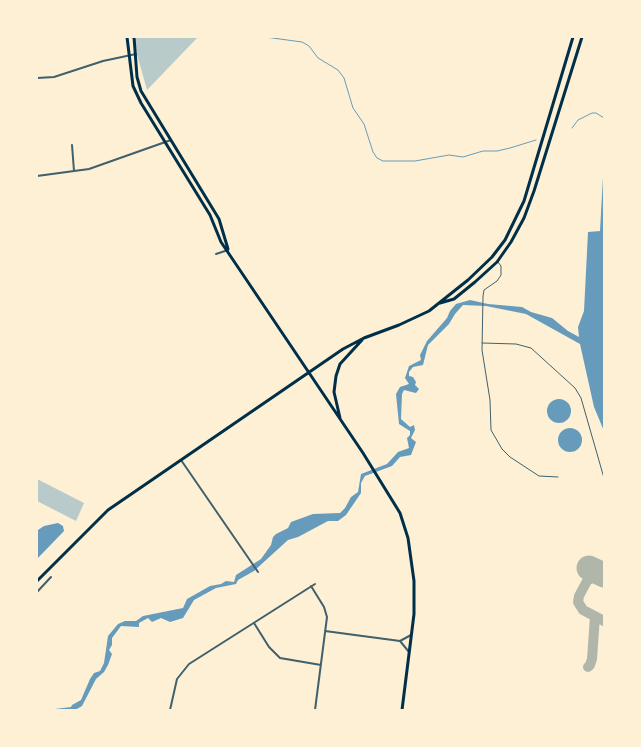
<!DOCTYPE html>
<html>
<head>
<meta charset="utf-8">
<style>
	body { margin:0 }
	#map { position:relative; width:641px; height:747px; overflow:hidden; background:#fdf0d5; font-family:"Crimson Pro",serif }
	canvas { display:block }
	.frame { position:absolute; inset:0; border:38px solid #fdf0d5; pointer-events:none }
</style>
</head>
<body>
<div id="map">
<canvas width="641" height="747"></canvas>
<div class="frame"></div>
</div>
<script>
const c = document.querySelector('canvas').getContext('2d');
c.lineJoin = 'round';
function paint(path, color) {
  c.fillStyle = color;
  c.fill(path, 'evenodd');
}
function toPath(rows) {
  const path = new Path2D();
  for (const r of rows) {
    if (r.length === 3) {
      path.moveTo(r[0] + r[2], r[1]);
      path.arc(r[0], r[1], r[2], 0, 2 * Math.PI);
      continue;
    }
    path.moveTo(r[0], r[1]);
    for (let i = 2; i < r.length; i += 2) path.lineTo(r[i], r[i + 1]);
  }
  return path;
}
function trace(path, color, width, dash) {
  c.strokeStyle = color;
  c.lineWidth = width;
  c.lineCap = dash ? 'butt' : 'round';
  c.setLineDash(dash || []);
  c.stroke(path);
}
paint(toPath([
	[132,37,198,37,147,90],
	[37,479,84,503,76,521,37,501]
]), '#b9caca');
paint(toPath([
	[604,159,604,431,594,407,580,344,526,314,486,306,463,305,455,314,449,324,428,345,423,365,413,367,409,372,409,376,413,377,416,382,415,385,419,389,416,393,404,390,402,394,401,419,410,427,414,425,415,430,411,438,416,442,411,455,400,457,392,466,365,476,361,483,361,493,346,515,338,521,328,521,298,537,288,540,254,571,238,580,236,584,216,588,194,600,183,618,170,622,161,618,152,622,148,618,139,623,139,627,121,626,112,638,112,645,109,650,112,654,108,665,104,672,96,679,82,706,75,710,47,710,71,707,72,705,81,700,90,679,94,673,100,671,104,663,108,636,118,624,125,621,136,621,143,616,183,608,187,599,210,586,221,584,226,581,234,582,236,575,261,559,271,545,273,537,276,534,288,528,291,522,313,514,340,513,345,508,351,497,358,492,361,474,387,464,398,452,409,448,407,438,410,435,410,431,399,424,396,394,400,387,409,384,405,378,409,366,421,360,420,355,427,341,447,318,450,311,456,304,470,300,488,304,522,307,531,312,552,318,568,331,579,337,578,327,584,311,588,232,600,231],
	[559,411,12],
	[570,440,12],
	[58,523,63,526,64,531,37,559,38,530,44,526]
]), '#669bbc');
trace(toPath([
	[265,37,302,42,309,46,318,58,338,70,344,78,353,108,364,124,373,152,377,158,383,161,415,161,449,155,463,157,483,151,497,151,510,148,536,140],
	[572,128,578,120,592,113,596,113,604,118]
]), '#669bbc', 1);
trace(toPath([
	[602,574,594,576,587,581,579,596,578,602,583,610,604,621],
	[588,667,590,665,592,659,595,616]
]), '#b1b6ab', 10);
trace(toPath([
	[589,568,604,575]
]), '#b1b6ab', 25);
trace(toPath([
	[498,262,501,266,501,275,497,281,484,290,483,296,482,350,490,400,491,430,502,449,510,457,539,476,558,477],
	[482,343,516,344,531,348,575,388,581,398,604,478]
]), '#3f606c', 1);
trace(toPath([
	[37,78,54,77,103,61,136,54],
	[72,145,74,171],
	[37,176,89,169,171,140],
	[216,254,228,250],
	[181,460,258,572],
	[311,586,324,607,327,617,315,710],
	[37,592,51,577],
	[254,623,269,647,280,658,321,665],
	[325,631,400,641,411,635],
	[400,641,409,652],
	[170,710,177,679,189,664,315,584]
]), '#3f606c', 2);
trace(toPath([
	[127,37,133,86,141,103,210,215,221,242,363,453,400,513,408,538,414,581,414,614,402,710],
	[134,37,137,77,141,91,219,219,228,249],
	[440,303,454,299,475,282,497,262,511,242,524,218,534,191,582,37],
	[340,418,334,392,336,376,340,364,362,340],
	[37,581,108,510,343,349,364,338,399,325,429,311,468,280,492,257,505,240,524,201,573,37]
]), '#003049', 3);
</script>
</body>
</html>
